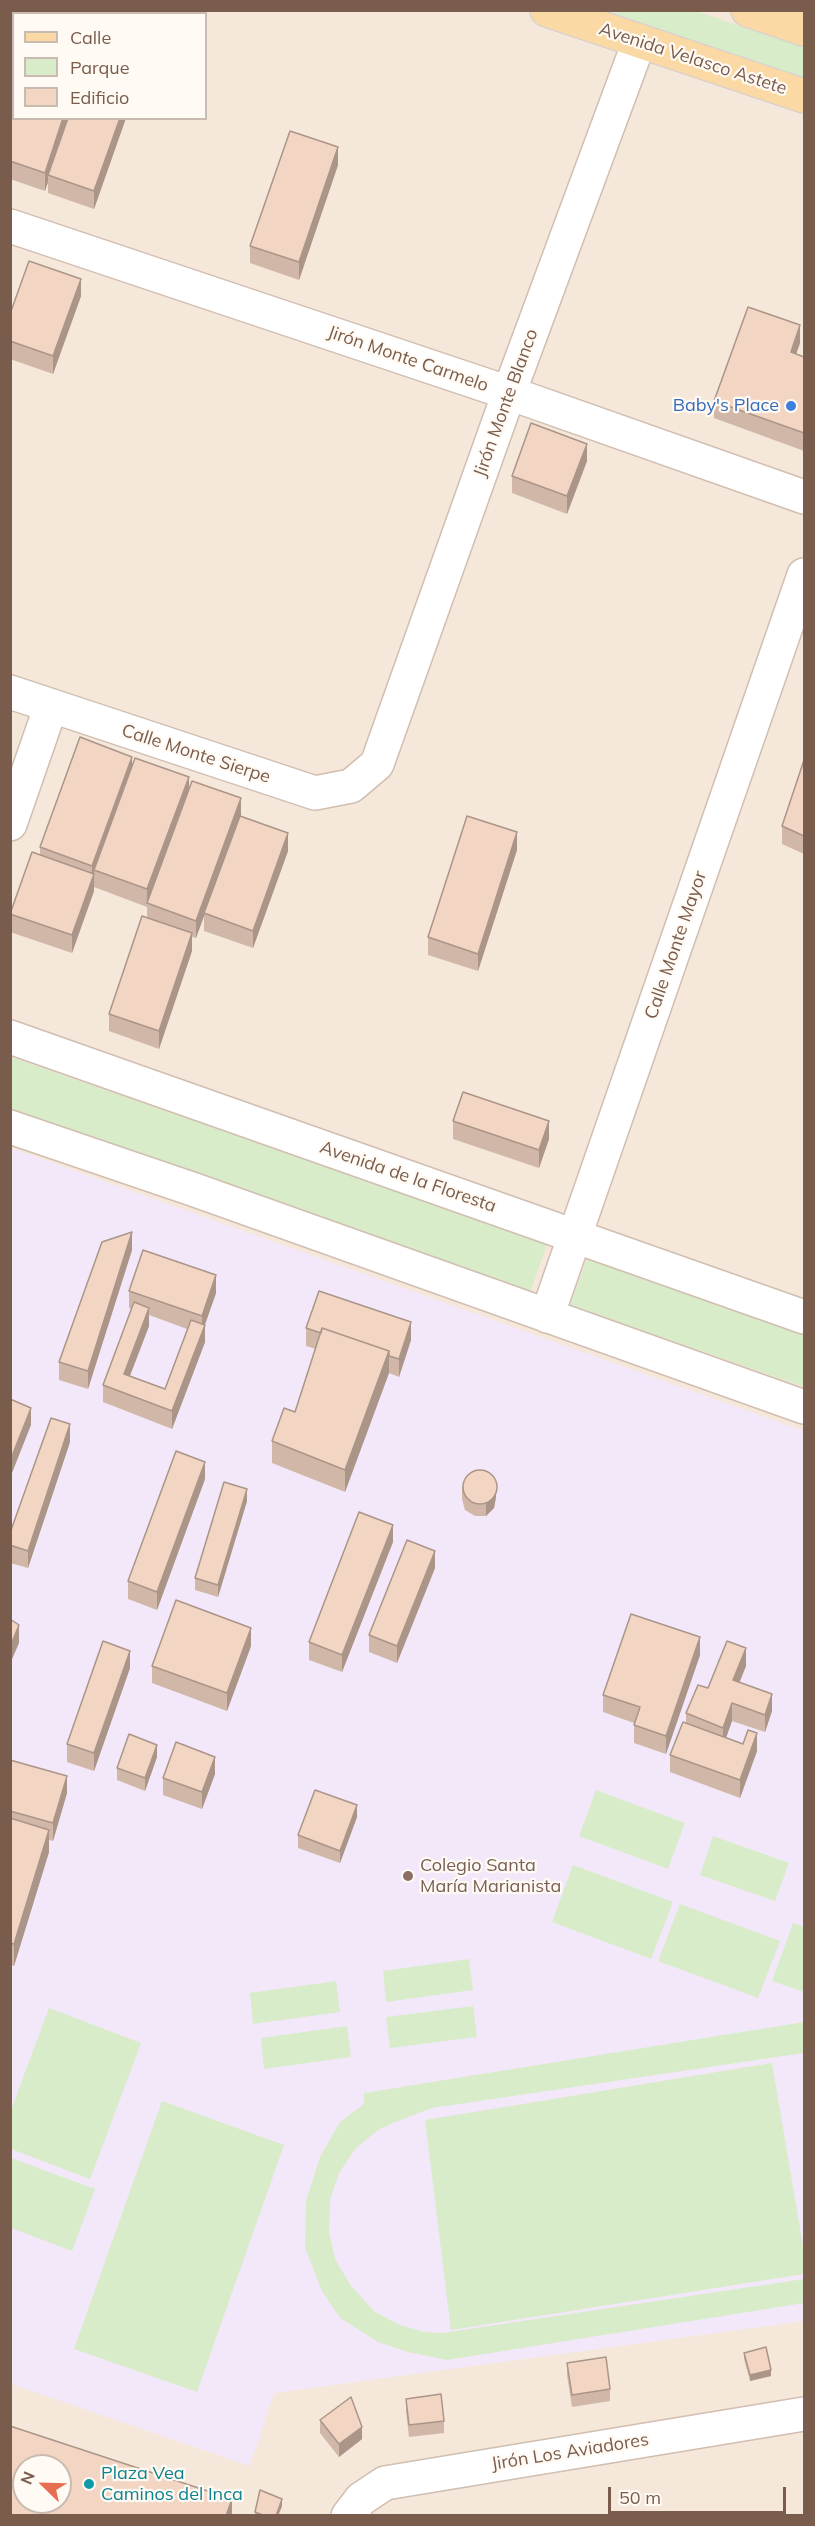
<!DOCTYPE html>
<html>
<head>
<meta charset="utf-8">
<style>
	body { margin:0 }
	#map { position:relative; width:815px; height:2526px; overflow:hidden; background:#fdf6ec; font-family:Mulish,sans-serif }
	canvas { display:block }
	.frame { position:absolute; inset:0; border:12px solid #7a5c4d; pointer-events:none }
	.legend { position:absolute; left:12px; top:12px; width:195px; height:108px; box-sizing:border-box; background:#fffaf3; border:2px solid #cabbb1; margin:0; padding:8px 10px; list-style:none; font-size:18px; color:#7a5c4d }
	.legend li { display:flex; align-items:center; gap:12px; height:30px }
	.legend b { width:30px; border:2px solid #cabbb1 }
	.north { position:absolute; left:12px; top:2454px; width:60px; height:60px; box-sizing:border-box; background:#fffaf3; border:2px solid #cabbb1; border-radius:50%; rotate:293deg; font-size:16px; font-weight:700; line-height:24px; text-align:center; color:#7a5c4d }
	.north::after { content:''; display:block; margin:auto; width:21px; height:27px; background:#e76f51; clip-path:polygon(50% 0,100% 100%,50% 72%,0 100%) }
	.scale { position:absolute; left:608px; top:2487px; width:178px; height:27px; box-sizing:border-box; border:3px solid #7a5c4d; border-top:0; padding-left:8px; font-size:18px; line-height:21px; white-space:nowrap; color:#7a5c4d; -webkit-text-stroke:4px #fffaf3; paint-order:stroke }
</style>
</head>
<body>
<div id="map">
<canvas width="815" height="2526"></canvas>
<div class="frame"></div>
<ul class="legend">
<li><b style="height:8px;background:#fbd9a5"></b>Calle</li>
<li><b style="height:16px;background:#d8ecc9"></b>Parque</li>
<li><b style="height:16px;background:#f3d5c3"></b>Edificio</li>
</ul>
<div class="north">N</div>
<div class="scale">50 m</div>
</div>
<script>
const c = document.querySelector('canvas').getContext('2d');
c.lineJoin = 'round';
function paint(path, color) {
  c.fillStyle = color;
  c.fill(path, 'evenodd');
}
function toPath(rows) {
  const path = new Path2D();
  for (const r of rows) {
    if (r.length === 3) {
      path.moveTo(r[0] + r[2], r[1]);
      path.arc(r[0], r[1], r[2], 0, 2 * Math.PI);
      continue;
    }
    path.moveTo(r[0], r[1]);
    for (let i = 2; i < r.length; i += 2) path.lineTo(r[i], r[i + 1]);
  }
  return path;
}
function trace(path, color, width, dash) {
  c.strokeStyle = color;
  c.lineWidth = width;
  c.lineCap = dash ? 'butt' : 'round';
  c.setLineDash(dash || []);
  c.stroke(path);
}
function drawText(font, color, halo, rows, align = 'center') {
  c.font = font + ' Mulish,sans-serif';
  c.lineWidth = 4.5;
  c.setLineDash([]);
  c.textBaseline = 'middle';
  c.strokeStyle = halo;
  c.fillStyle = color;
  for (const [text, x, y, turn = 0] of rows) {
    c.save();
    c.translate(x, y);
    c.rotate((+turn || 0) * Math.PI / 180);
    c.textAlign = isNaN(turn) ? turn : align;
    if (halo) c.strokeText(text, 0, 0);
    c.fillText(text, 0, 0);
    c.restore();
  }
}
paint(toPath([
	[11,11,804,11,804,2515,11,2515],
	[14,14,206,14,206,118,14,118],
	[24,2466,60,2466,60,2502,24,2502]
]), '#f5e8da');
paint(toPath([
	[11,1148,804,1431,804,2321,274,2393,250,2466,11,2384]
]), '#f3e8fa');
paint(toPath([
	[580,11,695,11,804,47,804,86],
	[11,1057,547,1244,530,1293,11,1113],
	[588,1256,804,1331,804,1387,570,1305],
	[596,1790,685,1823,668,1869,579,1836],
	[713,1836,789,1863,775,1901,700,1875],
	[573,1865,673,1902,651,1959,552,1922],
	[680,1904,780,1941,758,1998,658,1961],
	[793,1923,804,1927,804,1992,772,1981],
	[469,1959,473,1990,386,2002,383,1971],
	[336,1981,340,2012,253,2024,250,1993],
	[473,2006,477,2037,390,2048,386,2017],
	[49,2008,141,2043,90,2179,11,2149,11,2110],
	[804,2022,804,2053,432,2108,395,2122,378,2130,356,2148,339,2173,330,2200,329,2232,335,2259,351,2286,375,2312,400,2325,424,2332,442,2333,804,2279,804,2303,447,2360,408,2352,378,2342,340,2318,322,2291,305,2248,306,2201,320,2157,340,2122,364,2104,364,2093],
	[347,2026,351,2057,264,2069,261,2038],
	[772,2063,804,2252,804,2274,451,2330,425,2120],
	[162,2101,284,2145,197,2392,74,2349],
	[11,2158,95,2189,72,2251,11,2228]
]), '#d8ecc9');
const minor = toPath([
	[10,226,509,393,804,497],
	[10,692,315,793,351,786,377,764,509,393,639,42],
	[10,824,51,706],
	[10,1037,804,1317],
	[10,1127,195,1190,804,1407],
	[547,1316,804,575],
	[348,2516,361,2499,385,2483,804,2414]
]);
const major = toPath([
	[547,10,804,96],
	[748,10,804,29]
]);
trace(minor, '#d1beb0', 36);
trace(major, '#dad1cd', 36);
trace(minor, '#fff', 33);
trace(major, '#fbd9a5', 33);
paint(toPath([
	[126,118,94,209,48,193,48,182,45,191,10,179,10,120],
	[338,165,299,280,250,263,250,246],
	[81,296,53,374,10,359,10,314],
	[800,343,796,354,804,357,804,451,714,418,714,401],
	[587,461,567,514,512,493,512,476],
	[804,760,804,854,782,844,782,826],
	[132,767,189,789,241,816,288,851,253,948,204,931,204,914,196,938,192,937,192,951,159,1049,109,1031,109,1014,147,918,147,907,94,887,94,877,94,891,72,953,10,932,10,914,40,855,40,847],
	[517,850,478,971,428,955,428,937],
	[453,1121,549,1139,539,1168,453,1139],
	[132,1250,88,1389,59,1380,59,1362],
	[129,1291,216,1293,205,1325,205,1342,172,1429,103,1402,103,1385,132,1309,129,1308],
	[149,1315,187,1329,165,1389,130,1376,149,1326],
	[306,1328,411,1340,399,1377,389,1373,345,1492,272,1463,272,1441,295,1412,316,1349,306,1346],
	[70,1442,28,1568,10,1563,10,1533],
	[205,1479,157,1610,128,1599,128,1581],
	[462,1487,496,1497,494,1508,486,1516,475,1516,465,1510,462,1499],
	[247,1501,218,1597,195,1590,195,1578],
	[393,1542,342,1672,309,1660,309,1642],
	[435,1568,397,1663,369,1652,369,1635],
	[251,1646,227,1711,152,1683,152,1666],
	[700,1655,666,1754,634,1743,634,1723,603,1712,603,1695],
	[746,1666,740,1682,772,1711,765,1732,732,1721,726,1738,757,1751,740,1798,670,1772,670,1755,686,1723,686,1713,708,1688],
	[130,1668,94,1771,67,1762,67,1744],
	[157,1757,145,1791,117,1780,117,1768],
	[10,1760,67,1793,53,1841,49,1840,49,1852,14,1966,10,1965],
	[215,1774,202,1809,163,1795,163,1778],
	[357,1817,340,1863,298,1848,298,1835],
	[744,2353,771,2376,750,2381,744,2359],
	[567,2363,610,2389,610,2401,572,2407,567,2375],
	[406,2399,444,2421,444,2433,409,2437,406,2411],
	[320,2420,362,2439,339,2457,320,2433],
	[282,2506,278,2516,255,2516,255,2512]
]), '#d1b7a8');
paint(toPath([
	[63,118,69,118,48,175,48,182,45,191,45,173],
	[120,118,126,118,94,209,94,191],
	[338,147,338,165,299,280,299,262],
	[81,279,81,296,53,374,53,356],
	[800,325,800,343,791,369,791,352],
	[587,444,587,461,567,514,567,496],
	[132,757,132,774,94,870,94,891,72,953,72,935,92,880,92,866],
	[189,777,189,794,147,903,147,889],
	[241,798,241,816,196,938,196,921],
	[517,832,517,850,478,971,478,954],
	[288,833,288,851,253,948,253,931],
	[192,933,192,951,159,1049,159,1031],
	[549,1121,549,1139,539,1168,539,1150],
	[132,1232,132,1250,88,1389,88,1371],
	[216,1275,216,1293,204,1327,205,1325,205,1342,172,1429,172,1411,202,1333,202,1316],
	[149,1308,149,1326,124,1391,124,1374],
	[411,1322,411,1340,399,1377,399,1359],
	[389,1351,389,1373,345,1492,345,1470],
	[31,1408,31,1425,10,1478,10,1461],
	[70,1424,70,1442,28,1568,28,1551],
	[205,1462,205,1479,157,1610,157,1592],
	[496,1485,496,1497,494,1508,486,1516,486,1504],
	[247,1489,247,1501,218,1597,218,1585],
	[393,1525,393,1542,342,1672,342,1655],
	[435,1551,435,1568,397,1663,397,1646],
	[19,1625,19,1643,10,1664,10,1647],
	[251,1628,251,1646,227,1711,227,1693],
	[700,1637,700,1655,666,1754,666,1736],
	[746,1648,746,1666,733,1697,733,1680],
	[130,1651,130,1668,94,1771,94,1753],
	[772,1694,772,1711,765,1732,765,1715],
	[732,1703,732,1721,723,1746,723,1728],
	[757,1733,757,1751,740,1798,740,1780],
	[157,1745,157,1757,145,1791,145,1778],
	[215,1757,215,1774,202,1809,202,1792],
	[67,1776,67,1793,53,1841,53,1823],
	[357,1805,357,1817,340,1863,340,1851],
	[49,1830,49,1852,14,1966,14,1944],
	[771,2370,771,2376,750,2381,750,2375],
	[362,2427,362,2439,339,2457,339,2444],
	[232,2499,232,2516,226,2516],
	[282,2499,282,2506,278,2516,276,2516]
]), '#aa9588');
const building = toPath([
	[14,111,14,118,63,118,45,173,10,161,10,120,14,111],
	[68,118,120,118,94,191,48,175,68,118],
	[290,131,338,147,299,262,250,246,290,131],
	[29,261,81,279,53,356,10,341,10,314,29,261],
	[748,307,800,325,791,352,804,357,804,433,714,401,748,307],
	[531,423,587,444,567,496,512,476,531,423],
	[80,737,132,757,92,866,40,847,80,737],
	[135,758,189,777,147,889,94,870,135,758],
	[804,760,804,836,782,826,804,760],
	[192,781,241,798,196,921,147,903,192,781],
	[240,816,288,833,253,931,204,913,240,816],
	[467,816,517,832,478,954,428,937,467,816],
	[32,852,94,874,72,935,10,914,32,852],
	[142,916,192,933,159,1031,109,1014,142,916],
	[463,1092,549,1121,539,1150,453,1121,463,1092],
	[132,1232,88,1371,59,1362,102,1242,132,1232],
	[143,1250,216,1275,202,1316,129,1291,143,1250],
	[319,1291,411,1322,399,1359,389,1356,389,1351,322,1328,321,1333,306,1328,319,1291],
	[134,1302,149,1308,124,1374,165,1389,191,1320,205,1325,172,1411,103,1385,134,1302],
	[322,1328,389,1351,345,1470,272,1441,284,1408,295,1412,322,1328],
	[10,1399,31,1408,10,1461,10,1399],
	[51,1418,70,1424,28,1551,10,1545,10,1533,51,1418],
	[176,1451,205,1462,157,1592,128,1581,176,1451],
	[480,1487,17],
	[224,1482,247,1489,218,1585,195,1578,224,1482],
	[359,1512,393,1525,342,1655,309,1642,359,1512],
	[407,1540,435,1551,397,1646,369,1635,407,1540],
	[176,1600,251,1628,227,1693,152,1666,176,1600],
	[631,1614,700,1637,666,1736,634,1725,640,1707,603,1695,631,1614],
	[10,1619,19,1625,10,1647,10,1619],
	[103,1641,130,1651,94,1753,67,1744,103,1641],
	[727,1641,746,1648,733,1680,772,1694,765,1715,732,1703,723,1728,686,1713,698,1685,708,1688,727,1641],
	[683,1722,743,1744,748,1730,757,1733,740,1780,670,1755,683,1722],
	[129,1734,157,1745,145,1778,117,1768,129,1734],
	[176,1742,215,1757,202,1792,163,1778,176,1742],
	[10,1760,67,1776,53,1823,10,1811,10,1760],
	[315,1790,357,1805,340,1851,298,1835,315,1790],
	[10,1818,49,1830,14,1944,10,1943,10,1818],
	[766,2347,771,2370,750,2375,744,2353,766,2347],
	[606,2357,610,2389,572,2395,567,2363,606,2357],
	[441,2394,444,2421,409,2425,406,2399,441,2394],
	[351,2397,362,2427,339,2444,320,2420,351,2397],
	[10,2426,232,2499,226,2516,10,2516,10,2426],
	[24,2466,60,2466,60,2502,24,2502,24,2466],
	[260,2490,282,2499,276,2516,265,2516,255,2512,260,2490]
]);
paint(building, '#f3d5c3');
trace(building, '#aa9588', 1.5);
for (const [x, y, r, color] of [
	[791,406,6,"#3f7fe0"],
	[408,1876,6,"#8d6e63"],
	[89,2484,6,"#0f9aa8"]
]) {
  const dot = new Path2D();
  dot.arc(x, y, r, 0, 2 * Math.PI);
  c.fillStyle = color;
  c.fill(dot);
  trace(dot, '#fffaf3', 2);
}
drawText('18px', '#7a5c4d', '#fffaf3', [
	["Avenida Velasco Astete",693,59,18],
	["Jirón Monte Carmelo",408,359,19],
	["Jirón Monte Blanco",506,403,-70],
	["Calle Monte Sierpe",196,754,18],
	["Calle Monte Mayor",676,945,-71],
	["Avenida de la Floresta",408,1177,19],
	["Jirón Los Aviadores",570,2452,-9]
]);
drawText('18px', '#366cbe', '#fffaf3', [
	["Baby's Place",779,406]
], 'right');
drawText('18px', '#785e54', '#fffaf3', [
	["Colegio Santa",420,1866],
	["María Marianista",420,1887]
], 'left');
drawText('18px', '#0d838f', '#fffaf3', [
	["Plaza Vea",101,2474],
	["Caminos del Inca",101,2495]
], 'left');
</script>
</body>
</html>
